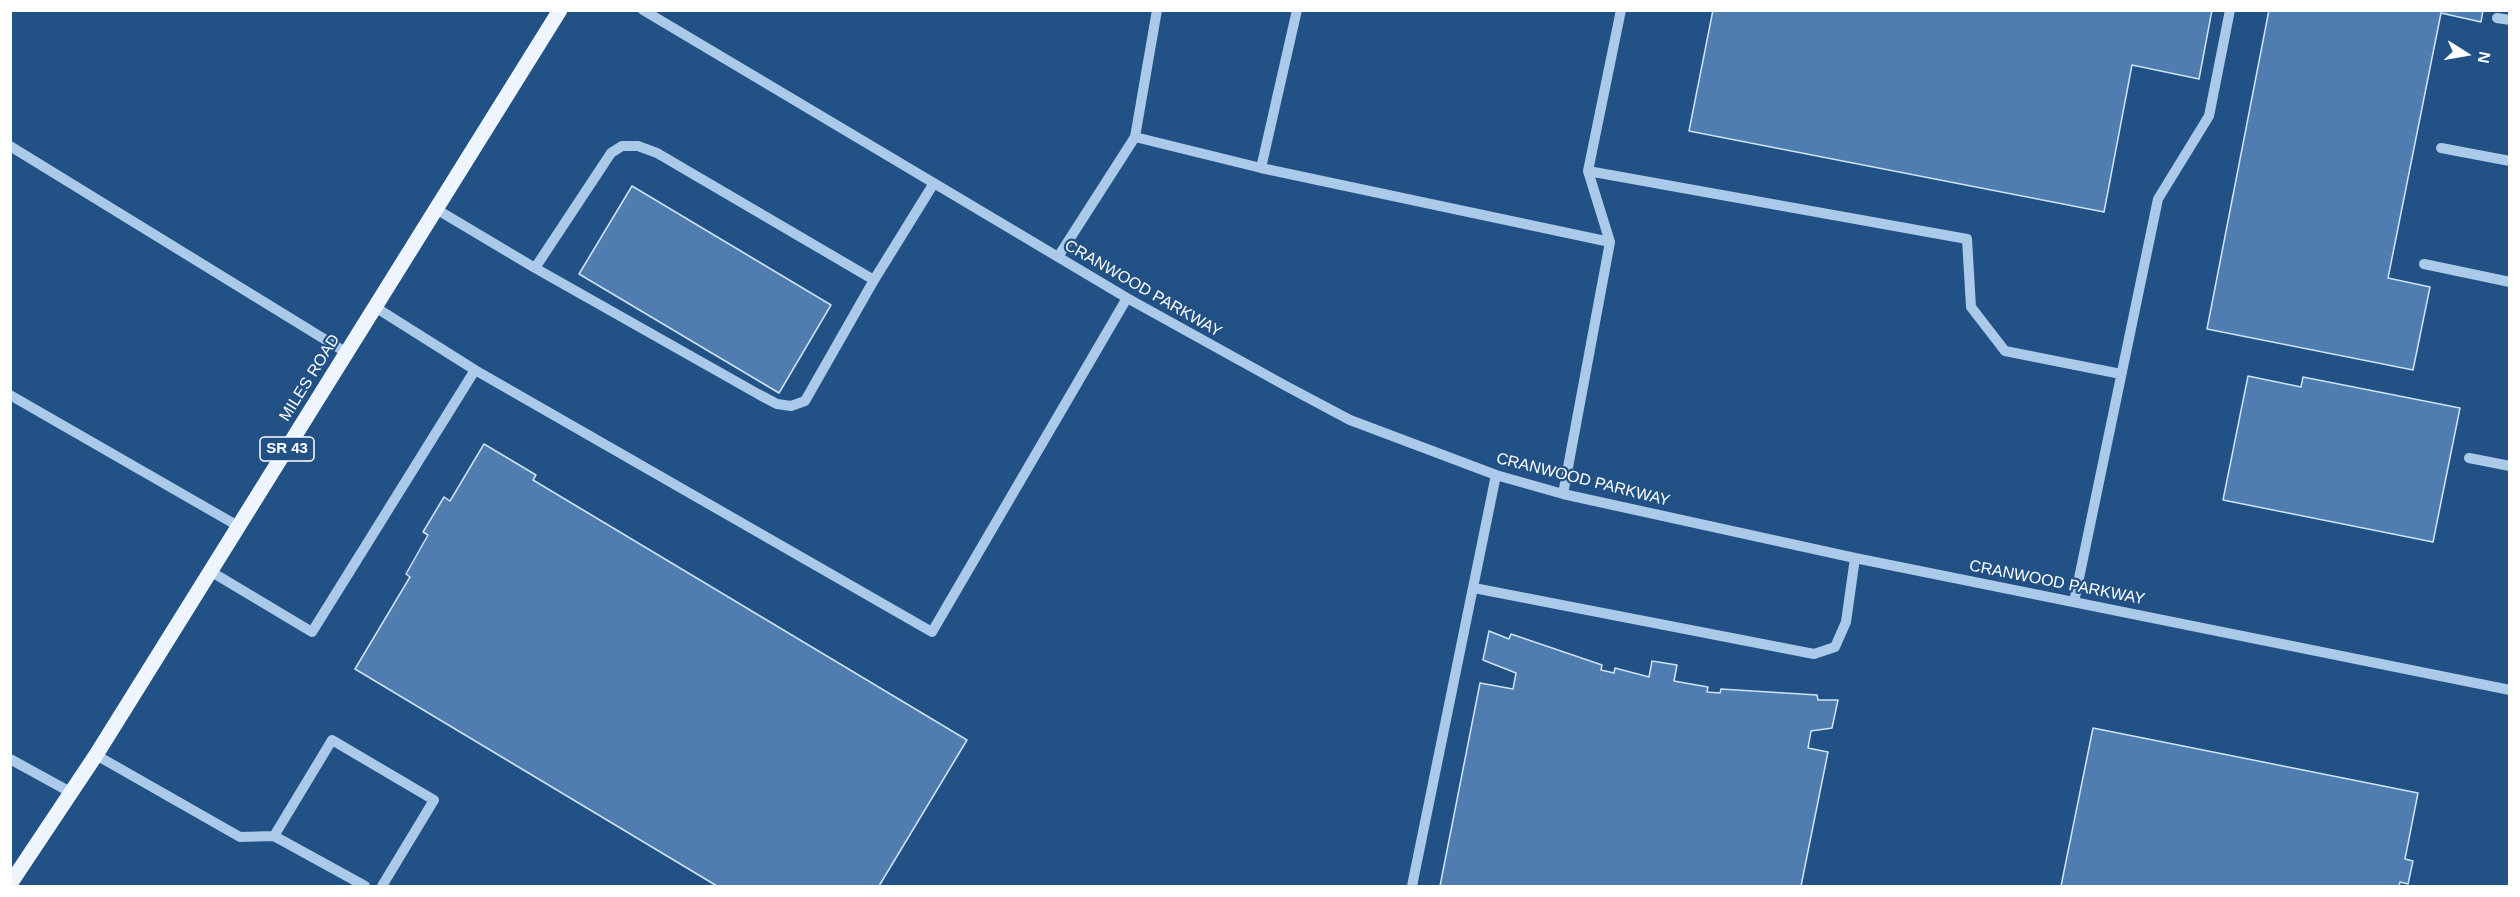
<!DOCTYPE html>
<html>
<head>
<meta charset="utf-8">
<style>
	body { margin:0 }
	#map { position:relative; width:2520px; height:897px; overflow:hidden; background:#225185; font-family:Helvetica,sans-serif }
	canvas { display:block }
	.frame { position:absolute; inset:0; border:12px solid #fff; pointer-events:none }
	.north { position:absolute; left:2436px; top:24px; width:60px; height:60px; -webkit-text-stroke:4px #225185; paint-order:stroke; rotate:101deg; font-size:16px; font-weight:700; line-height:24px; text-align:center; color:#fff }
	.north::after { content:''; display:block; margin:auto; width:21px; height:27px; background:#fff; clip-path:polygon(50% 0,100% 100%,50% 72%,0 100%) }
</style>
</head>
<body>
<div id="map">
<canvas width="2520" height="897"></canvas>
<div class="frame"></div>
<div class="north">N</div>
</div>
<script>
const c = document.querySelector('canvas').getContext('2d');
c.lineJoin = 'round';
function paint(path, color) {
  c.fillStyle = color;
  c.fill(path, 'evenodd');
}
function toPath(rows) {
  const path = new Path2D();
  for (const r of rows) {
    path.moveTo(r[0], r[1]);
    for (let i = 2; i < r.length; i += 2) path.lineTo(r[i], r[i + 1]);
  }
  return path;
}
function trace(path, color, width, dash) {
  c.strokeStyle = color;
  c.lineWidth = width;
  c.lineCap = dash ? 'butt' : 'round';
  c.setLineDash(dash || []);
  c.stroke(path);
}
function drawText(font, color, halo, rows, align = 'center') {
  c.font = font + ' Helvetica,sans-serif';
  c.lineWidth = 4.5;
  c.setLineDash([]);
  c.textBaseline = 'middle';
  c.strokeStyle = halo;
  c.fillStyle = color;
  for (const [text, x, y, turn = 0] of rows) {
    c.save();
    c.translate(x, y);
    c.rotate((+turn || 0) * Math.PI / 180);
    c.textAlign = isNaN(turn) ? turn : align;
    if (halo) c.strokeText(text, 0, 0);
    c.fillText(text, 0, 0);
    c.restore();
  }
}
const building = toPath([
	[1713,10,2212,10,2199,79,2132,65,2104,212,1689,131,1713,10],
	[2269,10,2483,10,2481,22,2441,13,2388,278,2430,287,2413,370,2207,329,2269,10],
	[632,186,831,305,779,393,579,274,632,186],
	[2248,376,2301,387,2303,377,2460,408,2433,542,2223,500,2248,376],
	[484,444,536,475,533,480,967,740,879,886,717,886,355,669,410,577,406,574,428,535,423,532,444,497,450,501,484,444],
	[1489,631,1509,639,1511,634,1602,665,1601,670,1614,673,1615,668,1649,677,1652,661,1677,665,1674,681,1708,687,1707,692,1720,693,1721,689,1817,695,1818,700,1838,700,1832,728,1811,731,1808,748,1828,752,1801,886,1440,886,1480,683,1513,689,1516,673,1483,660,1489,631],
	[2093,728,2418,793,2405,859,2413,861,2408,884,2400,882,2399,886,2061,886,2093,728]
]);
paint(building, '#4f7daf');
trace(building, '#cfe3f7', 1.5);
trace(toPath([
	[643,10,1127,298,1286,386,1350,420,1496,475,1563,494,1855,558,2510,690],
	[1297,10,1261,168,1610,242],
	[2497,18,2510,20],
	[1135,137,1157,10],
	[10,146,347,353],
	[2441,148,2510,161],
	[1588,171,1967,239,1971,307,2005,351,2121,374],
	[436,209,535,268,611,153,622,146,638,146,657,153,874,280],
	[1058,257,1135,137,1261,168],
	[2424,264,2510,282],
	[535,268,758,394,777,404,791,406,805,401,874,280,934,183],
	[475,370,932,632,1127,298],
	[10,395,238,526],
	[2469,458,2510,466],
	[1563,494,1610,242,1588,171,1621,10],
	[210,571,312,632,475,370,375,307],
	[1474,588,1814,654,1835,647,1846,622,1855,558],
	[2074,602,2158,199,2209,116,2230,10],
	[96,755,240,837,274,836,365,886],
	[10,759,72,793],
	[274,836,332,740,434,800,382,886],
	[1412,886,1496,475]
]), '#abc9e9', 10);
trace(toPath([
	[10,884,96,755,560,10]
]), '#eef5fe', 15);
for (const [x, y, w] of [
	[287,449,54]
]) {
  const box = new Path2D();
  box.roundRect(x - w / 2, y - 12, w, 24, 4.5);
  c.fillStyle = '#225185';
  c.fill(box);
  trace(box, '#fff', 1.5);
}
drawText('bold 15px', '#fff', null, [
	["SR 43",287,449]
]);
drawText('16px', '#fff', '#225185', [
	["CRANWOOD PARKWAY",1143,289,30],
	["MILES ROAD",310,378,-58],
	["CRANWOOD PARKWAY",1583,480,14],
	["CRANWOOD PARKWAY",2057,583,11]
]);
</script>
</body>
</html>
